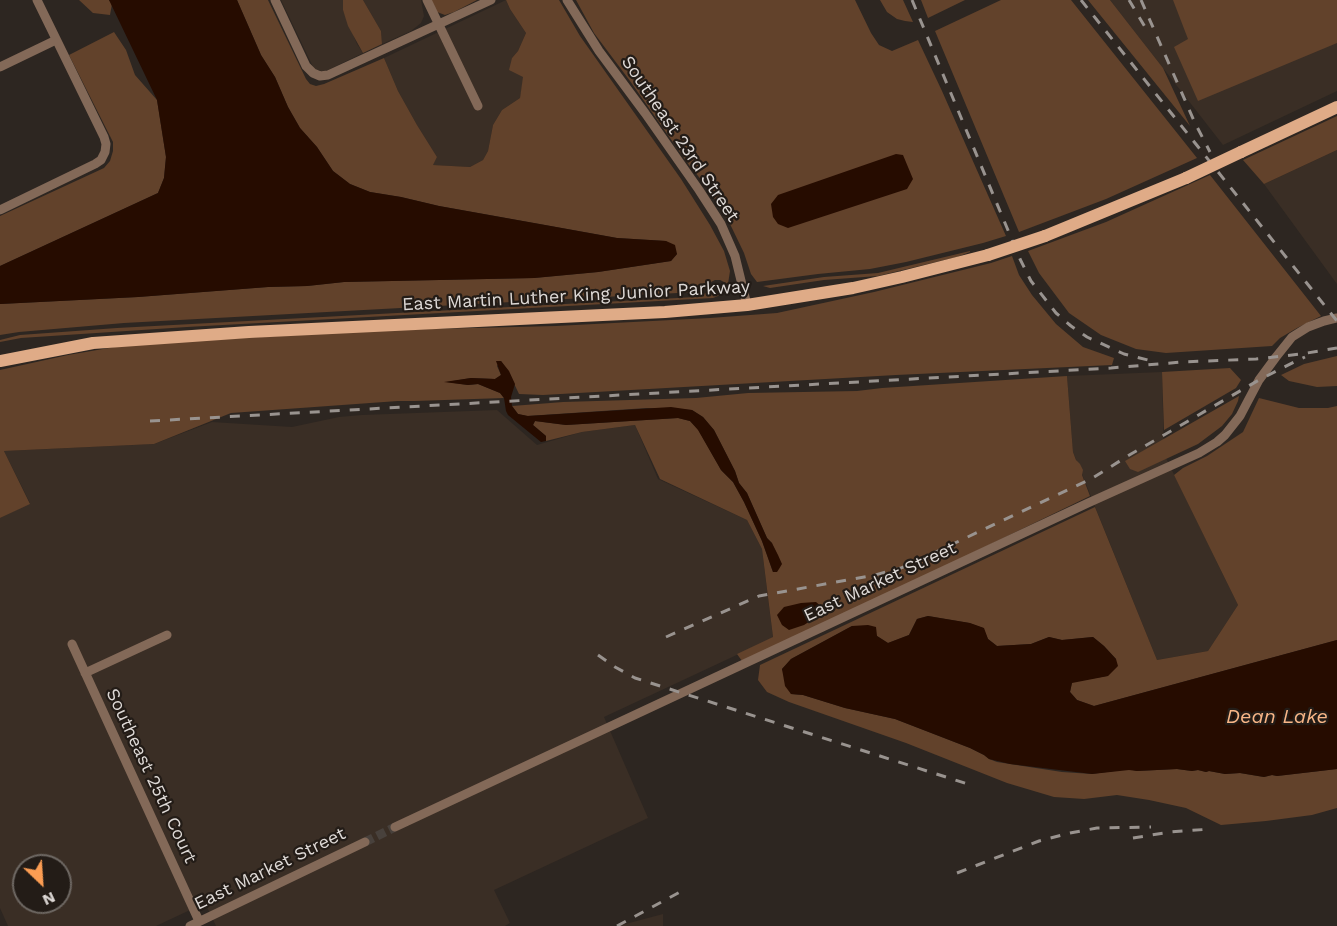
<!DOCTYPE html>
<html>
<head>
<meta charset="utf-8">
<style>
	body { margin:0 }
	#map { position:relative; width:1337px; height:926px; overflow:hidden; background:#2d2621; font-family:"Work Sans",sans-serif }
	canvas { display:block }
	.north { position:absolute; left:12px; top:854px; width:60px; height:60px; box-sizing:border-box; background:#231c17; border:2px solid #6e6863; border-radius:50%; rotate:155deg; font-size:16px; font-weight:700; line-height:24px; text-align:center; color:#ded9d6 }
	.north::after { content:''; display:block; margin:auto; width:21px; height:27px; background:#fc9d53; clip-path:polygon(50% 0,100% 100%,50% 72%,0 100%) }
</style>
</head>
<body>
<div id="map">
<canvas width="1337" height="926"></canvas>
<div class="north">N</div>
</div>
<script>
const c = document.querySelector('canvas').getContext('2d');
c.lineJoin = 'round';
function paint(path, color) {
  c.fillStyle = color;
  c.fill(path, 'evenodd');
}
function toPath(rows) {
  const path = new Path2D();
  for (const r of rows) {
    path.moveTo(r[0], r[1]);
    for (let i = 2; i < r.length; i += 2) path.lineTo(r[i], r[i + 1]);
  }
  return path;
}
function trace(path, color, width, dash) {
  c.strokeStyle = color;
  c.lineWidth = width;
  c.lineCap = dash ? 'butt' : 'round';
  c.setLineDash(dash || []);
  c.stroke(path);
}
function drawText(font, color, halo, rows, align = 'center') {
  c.font = font + ' "Work Sans",sans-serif';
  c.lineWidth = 4.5;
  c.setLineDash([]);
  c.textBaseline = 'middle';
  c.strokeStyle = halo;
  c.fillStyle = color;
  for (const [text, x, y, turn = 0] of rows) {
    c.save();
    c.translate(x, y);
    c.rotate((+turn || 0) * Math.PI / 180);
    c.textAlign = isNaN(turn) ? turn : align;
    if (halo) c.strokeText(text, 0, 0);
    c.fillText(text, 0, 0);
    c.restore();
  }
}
paint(toPath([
	[281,0,343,0,343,10,357,44,363,53,326,71,321,71,314,69],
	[363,0,421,0,424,16,421,23,411,31,382,44,381,31],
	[506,0,510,9,526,33,518,51,512,58,524,77,520,98,502,110,493,125,488,151,483,160,470,167,432,165,437,157,417,125,398,91,384,58],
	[1110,0,1337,0,1337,91,1223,145],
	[1337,150,1337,284,1264,184],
	[1162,372,1164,454,1238,605,1208,651,1157,660,1073,452,1067,376],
	[497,410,537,445,582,432,635,425,658,479,747,520,762,549,773,638,604,717,648,818,494,890,510,923,505,926,216,926,205,903,156,926,8,926,0,908,0,518,30,503,4,451,154,444,212,422,292,427,339,417,362,415],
	[24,866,60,866,60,902,24,902],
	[663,914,663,926,618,926]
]), '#3a2e25');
paint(toPath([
	[79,0,109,0,112,4,110,15,93,13],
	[237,0,268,0,306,79,310,84,316,86,324,84,384,58,398,91,417,125,437,157,433,165,470,167,483,160,488,151,493,125,502,110,520,98,523,77,509,70,512,58,518,51,526,33,510,9,506,0,559,0,580,36,681,179,710,225,724,251,730,271,728,284,720,280,715,280,711,282,710,287,696,292,124,323,19,332,0,335,0,304,138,297,268,287,307,286,344,282,534,278,598,272,671,261,677,254,666,241,617,238,545,225,439,206,401,197,370,192,350,184,333,171,317,147,300,128,288,107,275,77,261,55],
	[343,0,363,0,381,31,382,44,363,53,348,26,343,10],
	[431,0,477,0,454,12,445,15,437,12],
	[576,0,855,0,871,33,879,45,892,51,918,40,942,91,1006,236,983,243,906,262,870,269,818,274,757,282,751,274,744,253,730,224,708,188,689,165,630,81,594,33],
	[880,0,903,0,913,22,905,21,897,19,887,12],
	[921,0,965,0,928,18],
	[1001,0,1071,0,1197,158,1106,199,1019,232,935,31],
	[1088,0,1110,0,1163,68,1190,126],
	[1173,0,1337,0,1337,43,1198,101,1174,47,1188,39],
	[114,32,126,50,135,75,157,100,166,157,164,178,158,193,0,266,0,216,104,168,110,161,113,151,113,142,69,55],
	[1337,116,1337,150,1264,184,1243,160],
	[1210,175,1321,316,1297,328,1280,338,1272,346,1166,353,1136,349,1101,335,1069,313,1039,273,1028,251,1106,222],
	[970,251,970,252,957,257,878,276,824,280,770,288,763,286,824,277,878,273],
	[1012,256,1019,275,1032,295,1056,324,1083,347,1114,358,1112,365,896,375,543,395,519,394,508,371,501,361,497,366,501,375,495,379,471,378,447,382,468,385,478,384,500,393,504,398,415,401,398,401,231,413,154,444,4,451,30,504,0,518,0,370,68,355,132,344,390,330,556,326,710,318,777,313,874,292,991,263],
	[725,290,718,296,713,298,187,327,21,338,0,342,0,340,20,335,117,328,696,297,711,291],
	[1337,356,1337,386,1317,387,1289,381,1281,375,1304,364],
	[1230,368,1241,380,1236,388,1164,430,1162,372],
	[1067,376,1073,452,1076,460,1080,464,1083,470,1082,475,1090,496,900,588,742,661,737,654,773,637,762,549,747,520,660,479,635,425,582,432,546,441,546,436,533,425,535,421,566,425,678,418,690,421,698,429,721,470,733,482,744,502,762,541,773,572,772,543,767,538,747,493,739,483,735,471,714,430,703,417,692,410,647,408,527,416,518,414,512,406,563,402,696,398,748,393,857,391,882,388],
	[1239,396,1238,401,1232,414,1222,426,1198,444,1138,472,1130,469,1125,461],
	[1259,398,1299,408,1328,408,1337,406,1337,640,1094,706,1077,700,1070,692,1072,682,1107,676,1116,659,1104,646,1093,637,1062,640,1049,637,1031,644,997,646,988,639,983,628,969,623,928,616,917,619,909,635,888,643,877,636,852,626,791,659,782,669,791,694,803,695,845,708,895,719,970,748,984,755,989,759,997,762,1062,772,1092,774,1129,769,1137,771,1177,769,1192,771,1198,770,1206,772,1209,771,1225,774,1240,773,1264,777,1272,775,1277,776,1337,769,1337,808,1312,815,1266,821,1221,825,1186,808,1149,800,1117,795,1084,799,1054,797,1007,783,906,743,789,702,767,692,758,680,760,665,1095,507,1157,660,1208,651,1238,605,1174,475,1183,468,1207,456,1243,432]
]), '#62422b');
paint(toPath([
	[109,0,237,0,261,55,275,77,288,107,300,128,317,147,333,171,350,184,370,192,401,197,439,206,545,225,617,238,666,241,675,245,677,254,671,261,598,272,534,278,344,282,307,286,268,287,138,297,0,304,0,266,158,193,164,178,166,157,157,100],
	[896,154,903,155,913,179,907,189,788,228,778,224,773,217,771,204,778,195],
	[496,361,501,361,509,371,515,384,511,397,512,406,518,414,528,416,671,407,692,410,703,417,714,430,735,471,739,483,747,493,767,538,772,543,778,555,782,564,779,569,777,572,773,572,762,541,744,502,733,482,721,470,698,430,690,421,678,418,566,425,535,421,533,425,546,436,546,441,541,442,508,415,506,411,504,398,500,393,478,384,468,385,444,382,471,378,495,379,501,375],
	[816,602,823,608,818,616,804,625,789,630,782,625,777,615,784,607,801,603],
	[928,616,970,623,984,628,988,639,997,646,1031,644,1049,637,1062,640,1093,637,1104,646,1116,659,1118,666,1108,676,1072,683,1070,692,1077,700,1094,706,1337,640,1337,769,1277,776,1272,775,1264,777,1240,773,1225,774,1209,771,1206,772,1198,770,1192,771,1177,769,1137,771,1129,770,1092,774,1010,764,989,759,984,755,970,748,895,719,845,708,803,695,791,694,785,686,782,669,791,659,852,626,868,625,876,627,877,636,888,643,909,635,917,619]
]), '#260c00');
trace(toPath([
	[365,842,395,827]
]), '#48413c', 9, [9, 4.5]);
trace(toPath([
	[275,0,306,66,313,73,320,76,328,75,491,0],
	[427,0,478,106],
	[567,0,599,51,645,113,699,190,721,224,735,256,747,305],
	[0,67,56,40],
	[0,210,95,164,101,160,105,152,106,144,104,137,37,0],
	[72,644,199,921],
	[85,673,167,635],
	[395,827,1088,503,1199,453,1217,442,1225,435,1240,416,1259,380,1276,357,1292,337,1308,327,1324,321,1337,318],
	[190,926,365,842]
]), '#836958', 9);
trace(toPath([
	[1241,152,1337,107],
	[1045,236,1186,178],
	[0,361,93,343,249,332,665,312,747,305,853,288,902,277,988,255]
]), '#dfab87', 12);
trace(toPath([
	[912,0,1020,259,1031,281,1056,313,1071,326,1087,337,1124,354,1152,361],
	[1081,0,1337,321],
	[1129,0,1145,27],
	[1141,0,1195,123,1210,152],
	[150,421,1111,368,1182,362,1256,359,1301,354,1337,348],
	[666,637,759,596,875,575,901,568,923,558,1091,479,1131,454,1259,380,1294,362,1305,357],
	[598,655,615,667,635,678,971,785],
	[1133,838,1170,832,1211,829],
	[957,873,1039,841,1070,833,1097,828,1151,827],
	[617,926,680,892]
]), '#99938f', 3, [10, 10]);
trace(toPath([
	[1186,178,1241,152],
	[988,255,1045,236]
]), '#dfab87', 12);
drawText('18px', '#ded9d6', '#231c17', [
	["Southeast 23rd Street",680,139,56],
	["East Martin Luther King Junior Parkway",576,296,-3],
	["East Market Street",880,582,-25],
	["Southeast 25th Court",151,776,65],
	["East Market Street",270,869,-26]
]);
drawText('italic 20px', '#f8b687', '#231c17', [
	["Dean Lake",1277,717]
]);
</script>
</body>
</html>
